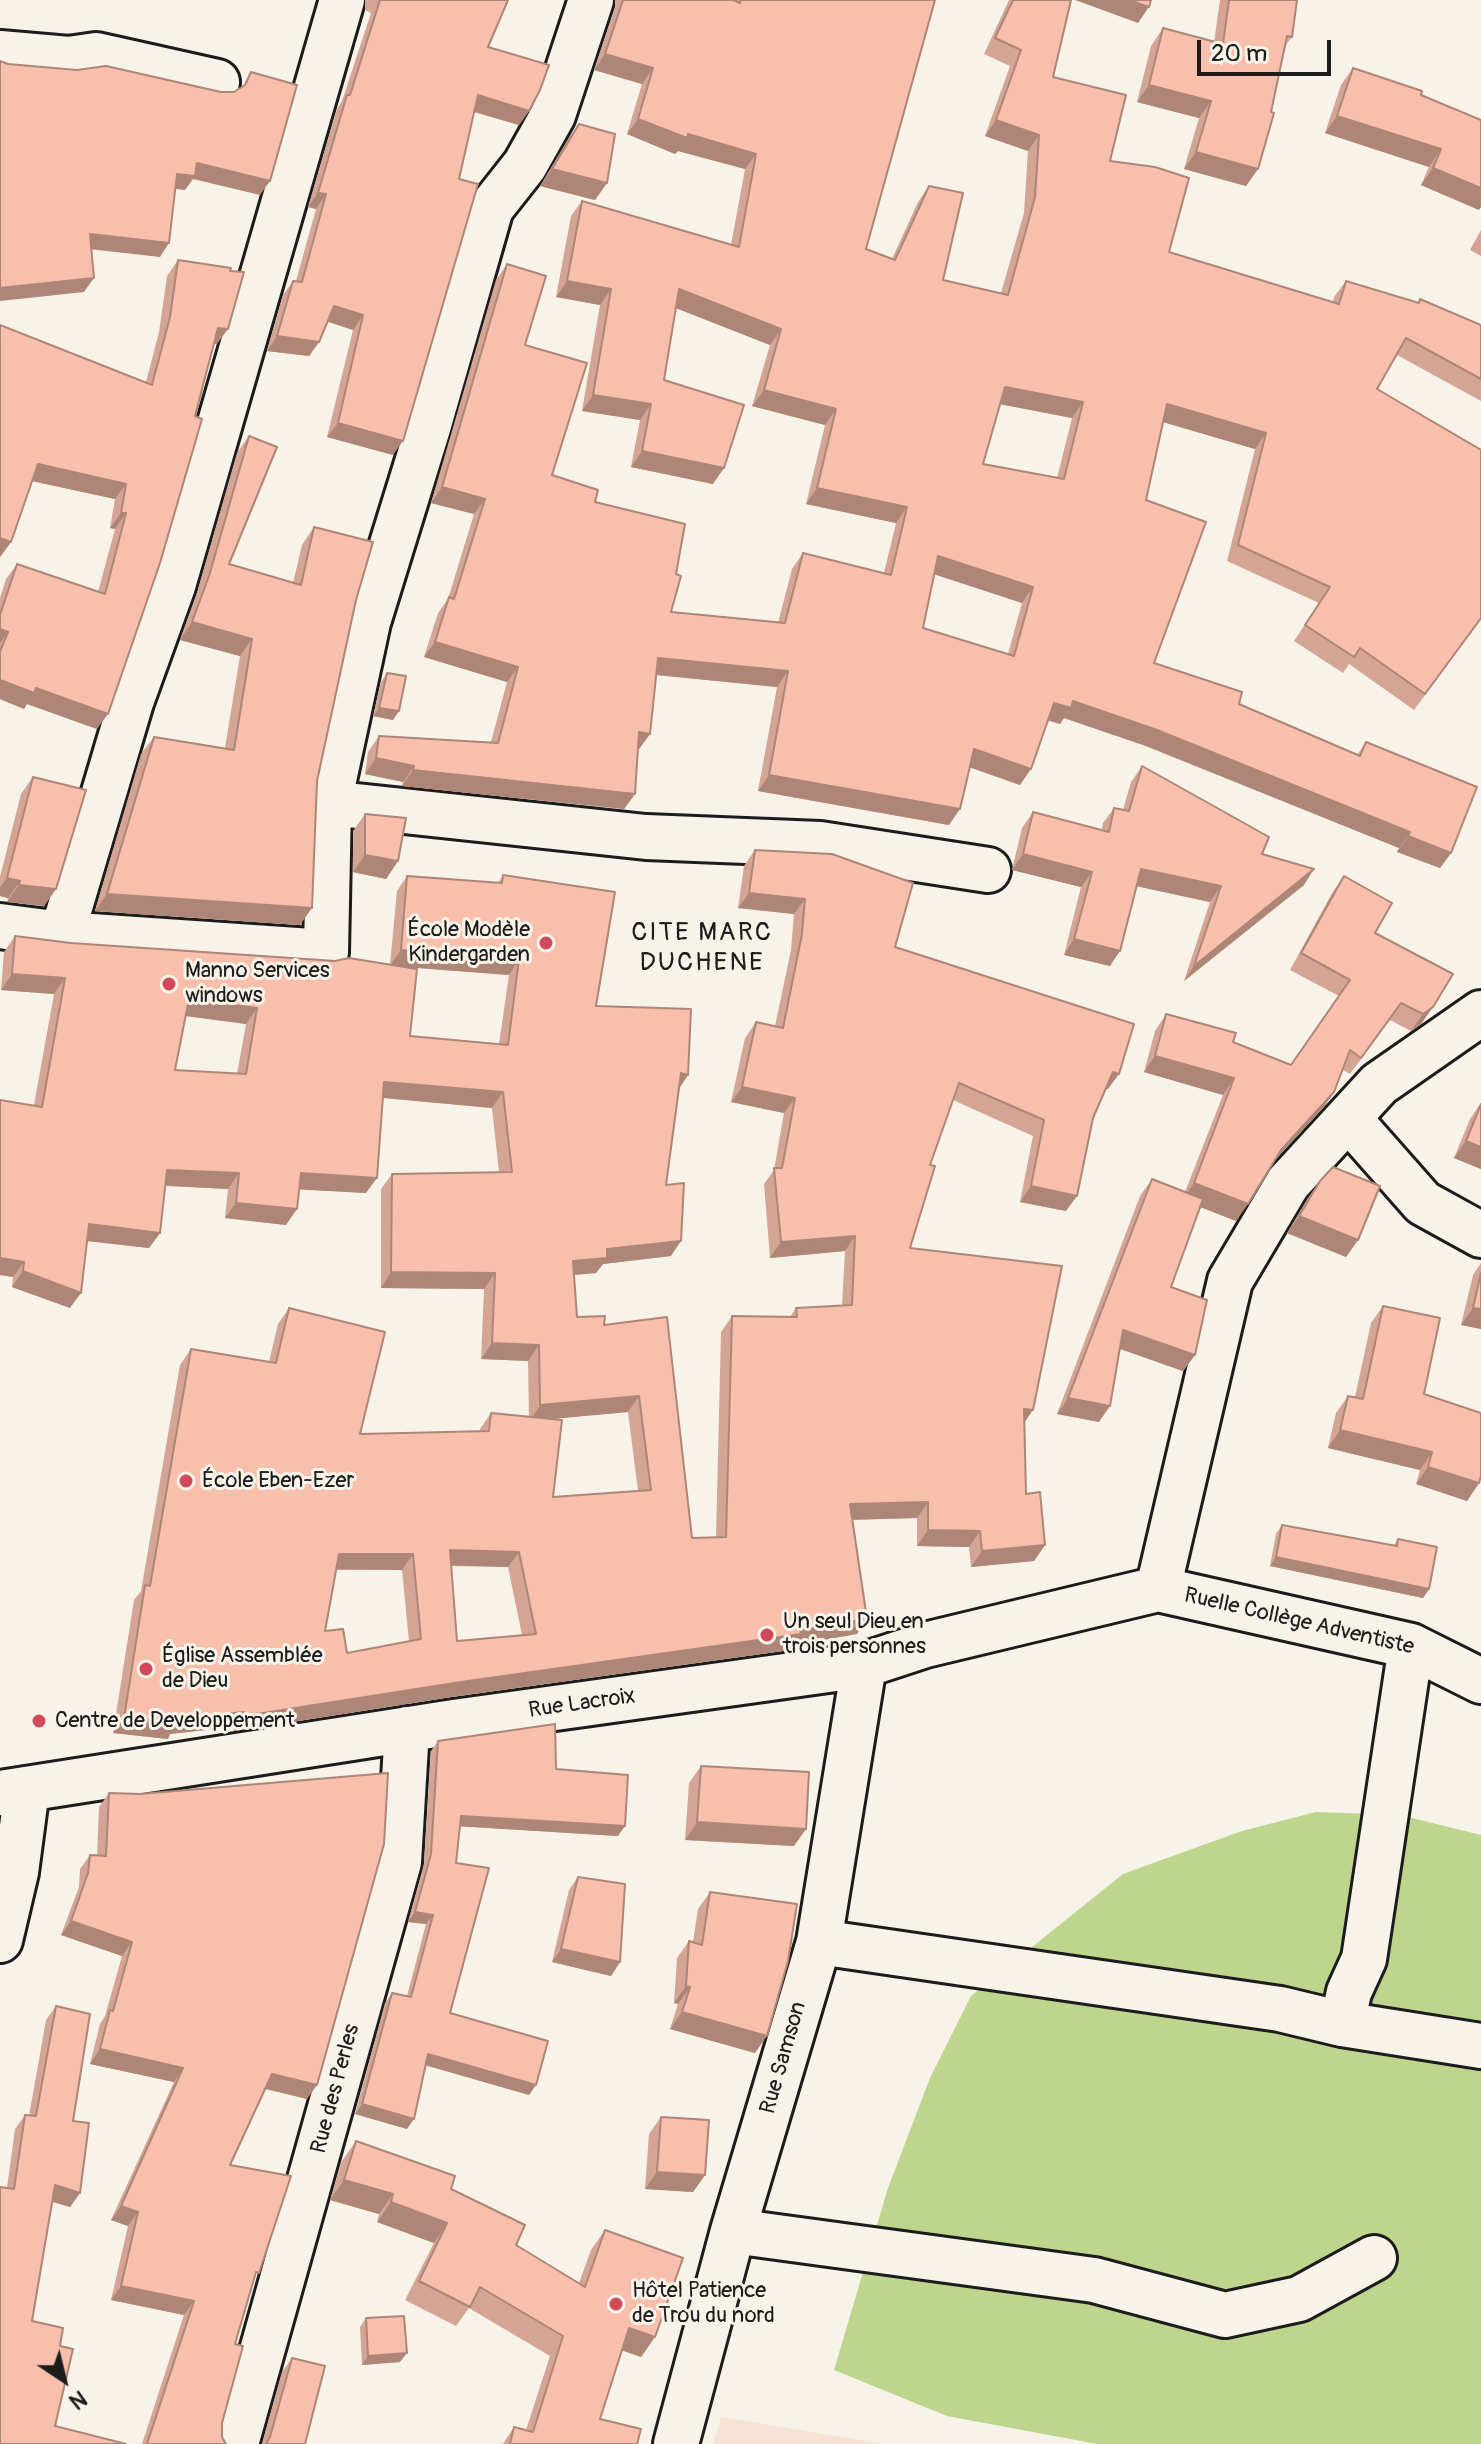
<!DOCTYPE html>
<html>
<head>
<meta charset="utf-8">
<style>
	body { margin:0 }
	#map { position:relative; width:1481px; height:2444px; overflow:hidden; background:#f7f3e8; font-family:Pangolin,sans-serif }
	canvas { display:block }
	.north { position:absolute; left:24px; top:2340px; width:80px; height:80px; -webkit-text-stroke:6px #f7f3e8; paint-order:stroke; rotate:145deg; font-size:22px; font-weight:700; line-height:32px; text-align:center; color:#1c1c1c }
	.north::after { content:''; display:block; margin:auto; width:28px; height:36px; background:#1c1c1c; clip-path:polygon(50% 0,100% 100%,50% 72%,0 100%) }
	.scale { position:absolute; left:1197px; top:40px; width:134px; height:36px; box-sizing:border-box; border:4px solid #1c1c1c; border-top:0; padding-left:10px; font-size:24px; line-height:28px; white-space:nowrap; color:#1c1c1c; -webkit-text-stroke:6px #f7f3e8; paint-order:stroke }
</style>
</head>
<body>
<div id="map">
<canvas width="1481" height="2444"></canvas>
<div class="north">N</div>
<div class="scale">20 m</div>
</div>
<script>
const c = document.querySelector('canvas').getContext('2d');
c.lineJoin = 'round';
function paint(path, color) {
  c.fillStyle = color;
  c.fill(path, 'evenodd');
}
function toPath(rows) {
  const path = new Path2D();
  for (const r of rows) {
    path.moveTo(r[0], r[1]);
    for (let i = 2; i < r.length; i += 2) path.lineTo(r[i], r[i + 1]);
  }
  return path;
}
function trace(path, color, width, dash) {
  c.strokeStyle = color;
  c.lineWidth = width;
  c.lineCap = dash ? 'butt' : 'round';
  c.setLineDash(dash || []);
  c.stroke(path);
}
function drawText(font, color, halo, rows, align = 'center') {
  c.font = font + ' Pangolin,sans-serif';
  c.lineWidth = 6;
  c.setLineDash([]);
  c.textBaseline = 'middle';
  c.strokeStyle = halo;
  c.fillStyle = color;
  for (const [text, x, y, turn = 0] of rows) {
    c.save();
    c.translate(x, y);
    c.rotate((+turn || 0) * Math.PI / 180);
    c.textAlign = isNaN(turn) ? turn : align;
    if (halo) c.strokeText(text, 0, 0);
    c.fillText(text, 0, 0);
    c.restore();
  }
}
paint(toPath([
	[721,2417,885,2444,713,2444]
]), '#f7e3d6');
paint(toPath([
	[1316,1812,1400,1815,1481,1835,1481,2444,1097,2444,947,2416,834,2370,888,2188,930,2078,971,1996,1123,1874,1242,1831]
]), '#bdd58c');
const street = toPath([
	[0,53,69,59,96,55,217,82],
	[329,803,646,837,820,844,988,870],
	[0,926,62,934,326,952,329,803,368,622,428,428,491,208,525,165,553,115,591,0],
	[62,934,131,702,173,586,342,0],
	[1348,1118,1423,1203,1481,1235],
	[1158,1589,1230,1281,1288,1183,1379,1084,1481,1013],
	[0,1793,454,1722,864,1665,925,1645,1158,1589,1411,1646,1481,1681],
	[0,1940,16,1872,27,1789],
	[819,1942,1280,2009,1342,2024,1349,1992,1364,1959,1411,1646],
	[1342,2024,1481,2046],
	[733,2231,1094,2280,1225,2315,1299,2299,1374,2258],
	[236,2444,399,1862,407,1729],
	[676,2444,733,2231,819,1942,864,1665]
]);
trace(street, '#1c1c1c', 50);
trace(street, '#f7f3e8', 44);
paint(toPath([
	[365,0,508,0,488,47,529,111,519,125,474,112,393,455,327,437,353,330,328,322,319,342,309,356,267,351,283,295,293,281,296,281,316,209,308,207,337,109,342,101,371,13,365,10],
	[615,0,935,0,866,249,892,259,918,202,929,186,943,280,1001,293,1024,213,1028,151,985,136,1010,66,984,54,1009,0,1071,0,1053,77,1169,252,1333,302,1334,297,1346,281,1417,303,1420,299,1481,325,1481,401,1397,355,1377,389,1481,619,1414,710,1349,664,1343,673,1294,641,1319,603,1227,561,1255,449,1163,422,1146,500,1154,663,1239,704,1357,755,1366,742,1451,853,1440,868,1397,852,1399,848,1146,746,1064,718,1060,724,1048,720,1020,785,970,767,949,825,758,791,777,687,656,675,650,734,639,749,638,749,635,794,624,809,402,786,403,782,365,774,368,752,379,736,491,742,507,682,424,657,438,613,448,599,474,514,431,503,496,280,507,264,552,475,595,502,676,574,671,612,778,623,792,569,803,553,884,573,896,523,806,504,825,425,752,406,770,345,676,308,664,380,713,484,631,467,640,420,582,411,600,305,556,297,571,216,582,201,731,245,745,169,678,151,675,154,627,134,642,84,594,70,615,8],
	[1000,404,1072,418,1057,478,983,464],
	[935,574,1022,603,1008,654,923,628],
	[1220,0,1297,0,1292,37,1285,46,1258,169,1246,186,1184,169,1199,118,1137,102,1151,46,1163,28,1214,42],
	[1353,68,1421,95,1479,210,1421,185,1429,167,1325,133,1341,85],
	[579,124,607,183,595,200,540,186,567,141],
	[1481,230,1481,256,1470,250],
	[178,260,217,344,214,344,97,729,27,704,24,709,0,699,0,598,6,579,17,564,98,592,115,529,110,528,115,499,32,481,11,542,0,557,0,325,146,382,159,332,167,276],
	[249,436,229,564,293,583,302,545,314,527,356,600,317,781,300,925,95,911,141,754,154,737,225,748,240,656,180,640,197,593,237,453],
	[387,673,393,720,373,716,381,682],
	[1142,766,1304,885,1184,981,1210,902,1137,886,1110,966,1064,955,1081,887,1012,870,1022,828,1033,812,1102,830,1103,823,1114,808,1123,810,1131,782],
	[33,777,56,889,44,906,7,902,8,898,0,896,0,877,21,794],
	[365,814,398,861,386,879,353,872,353,831],
	[755,850,895,947,1108,1089,1106,1089,1093,1118,1066,1211,1020,1202,1033,1136,953,1100,930,1165,910,1248,1025,1421,1026,1494,1045,1545,1034,1561,971,1567,969,1547,917,1546,917,1518,852,1520,857,1634,794,1645,790,1650,451,1697,234,1731,233,1727,170,1734,168,1739,113,1733,134,1600,141,1591,180,1365,191,1349,269,1362,278,1324,289,1308,360,1434,480,1431,480,1429,491,1413,529,1417,528,1361,481,1359,484,1289,381,1288,381,1189,392,1174,499,1172,492,1108,383,1098,366,1193,299,1189,286,1225,225,1218,228,1189,165,1186,160,1233,149,1248,87,1241,70,1308,12,1287,13,1277,0,1275,0,1100,34,1105,54,994,1,990,4,952,15,936,71,943,390,964,397,891,407,876,498,883,503,875,596,1006,688,1075,679,1089,666,1185,671,1256,603,1264,596,1273,574,1275,577,1317,604,1325,667,1317,692,1538,716,1537,721,1332,732,1316,790,1317,796,1308,842,1306,845,1251,770,1258,764,1184,774,1170,784,1113,731,1102,745,1038,756,1022,775,1026,791,950,794,914,738,908,744,866],
	[407,967,509,975,499,1044,410,1036],
	[186,1016,246,1024,237,1074,175,1070],
	[628,1412,638,1491,553,1497,549,1419],
	[451,1566,508,1567,522,1635,457,1641],
	[336,1570,402,1570,409,1641,347,1653,325,1631],
	[1344,876,1375,933,1433,1007,1421,1024,1411,1031,1390,1020,1350,1074,1343,1070,1334,1092,1323,1108,1274,1161,1236,1221,1201,1207,1171,1287,1195,1355,1183,1371,1120,1349,1099,1422,1057,1414,1140,1196,1152,1179,1185,1192,1223,1095,1144,1072,1155,1031,1166,1014,1291,1065,1339,996,1290,970,1332,893],
	[1481,1103,1481,1169,1454,1158,1470,1119],
	[1320,1181,1358,1240,1346,1257,1287,1233,1308,1198],
	[1481,1263,1481,1329,1461,1325,1473,1275],
	[1383,1306,1424,1394,1479,1483,1467,1501,1416,1484,1420,1470,1328,1448,1336,1413,1348,1396,1355,1397,1371,1323],
	[1282,1525,1394,1545,1398,1539,1429,1589,1423,1598,1270,1566,1276,1534],
	[438,1741,556,1769,618,1836,460,1826,456,1863,450,2013,529,2095,426,2065,407,2129,355,2114,385,2003,392,1993,407,1996,426,1924,408,1922,424,1864,431,1751],
	[701,1766,794,1846,685,1840,689,1783],
	[109,1793,307,2099,265,2089,230,2165,254,2280,235,2344,222,2423,222,2437,226,2444,142,2444,184,2315,111,2300,128,2226,111,2220,174,2082,90,2064,100,2024,105,2016,122,1956,61,1935,79,1887,80,1869,90,1855,97,1855,99,1807],
	[578,1877,620,1962,611,1976,552,1962,569,1890],
	[710,1892,755,2053,670,2029,678,2004,674,2003,677,1958,689,1941,693,1942,698,1909],
	[56,2006,73,2121,80,2193,70,2207,52,2202,0,2444,7,2188,15,2129,25,2115,29,2116,46,2020],
	[661,2117,705,2175,693,2192,645,2189,649,2134],
	[356,2141,451,2189,516,2245,579,2283,591,2250,605,2230,655,2337,641,2357,622,2350,600,2419,637,2444,503,2444,514,2427,526,2430,550,2356,469,2308,456,2326,405,2300,434,2243,377,2222,379,2214,330,2200,342,2161],
	[366,2318,400,2362,362,2365,360,2327],
	[292,2358,305,2444,262,2444,282,2372]
]), '#d4a494');
paint(toPath([
	[1075,0,1129,0,1149,7,1138,23],
	[605,54,653,68,642,84,594,70],
	[1149,85,1211,101,1199,118,1137,102],
	[478,95,529,111,519,125,468,110],
	[1337,116,1441,149,1429,167,1325,133],
	[638,119,756,154,745,169,678,151,675,154,627,134],
	[996,120,1039,135,1028,151,985,136],
	[1196,152,1258,169,1246,186,1184,169],
	[197,163,270,181,260,195,193,179,185,190,168,188,177,174],
	[1433,168,1481,188,1481,207,1479,210,1421,185],
	[552,169,607,183,595,200,540,186],
	[318,193,326,194,316,209,308,207],
	[90,234,169,243,160,257,80,248],
	[94,278,84,292,0,301,0,288],
	[567,281,611,289,600,305,556,297],
	[679,289,781,329,770,345,668,305],
	[334,306,363,315,353,330,324,320],
	[218,328,228,329,217,344,208,343],
	[277,336,319,342,309,356,267,351],
	[1005,387,1083,402,1072,418,994,403],
	[764,390,836,409,825,425,752,406],
	[593,395,651,404,640,420,582,411],
	[1167,404,1266,433,1255,449,1156,420],
	[338,423,403,441,393,455,327,437],
	[642,451,724,468,713,484,631,467],
	[38,464,126,484,115,499,27,480],
	[442,487,485,499,474,514,431,503],
	[817,488,907,507,896,523,806,504],
	[121,513,126,513,115,529,110,528],
	[0,538,11,542,0,557],
	[938,556,1033,587,1022,603,927,572],
	[192,622,252,639,240,656,180,640],
	[0,629,8,632,0,643],
	[435,642,518,667,507,682,424,657],
	[658,658,788,671,777,687,647,674],
	[0,680,36,688,108,714,97,729,27,704,24,709,0,699],
	[1073,701,1157,730,1410,832,1399,848,1146,746,1064,718,1060,724,1043,719,1054,703],
	[379,708,399,711,393,720,373,716],
	[639,732,650,734,639,749,628,748],
	[974,749,1031,769,1020,785,963,765],
	[376,758,414,766,403,782,365,774],
	[413,770,635,794,624,809,402,786],
	[769,775,960,809,949,825,758,791],
	[1408,836,1451,853,1440,868,1397,852],
	[1023,854,1092,872,1081,887,1012,870],
	[365,855,398,861,386,879,353,872],
	[1141,869,1221,886,1210,902,1131,885],
	[1314,869,1304,885,1184,981,1194,966],
	[7,878,20,881,8,898,0,896,0,888],
	[19,885,56,889,44,906,7,902],
	[749,893,805,899,794,914,738,908],
	[107,894,312,908,300,925,95,911],
	[1074,939,1120,951,1110,966,1064,955],
	[401,950,519,959,509,975,390,966],
	[12,974,65,978,54,994,1,990],
	[189,999,257,1008,246,1024,178,1015],
	[1433,1007,1421,1024,1411,1031,1423,1014],
	[1155,1056,1234,1078,1223,1095,1144,1072],
	[1113,1072,1119,1074,1108,1089,1102,1087],
	[681,1073,688,1075,677,1091],
	[384,1082,503,1092,492,1108,374,1097],
	[742,1087,795,1098,784,1113,731,1102],
	[1334,1092,1323,1108,1269,1166,1281,1150],
	[1466,1141,1481,1147,1481,1169,1454,1158],
	[167,1170,239,1173,228,1189,156,1185],
	[301,1173,377,1178,366,1193,290,1189],
	[1194,1183,1248,1204,1236,1221,1182,1200],
	[1031,1186,1077,1196,1066,1211,1020,1202],
	[236,1203,297,1209,286,1225,225,1218],
	[1299,1216,1358,1240,1346,1257,1287,1233],
	[89,1224,160,1233,149,1248,78,1240],
	[855,1236,845,1251,770,1258,781,1242],
	[681,1241,671,1256,603,1264,596,1273,562,1276,573,1261,607,1249],
	[0,1258,24,1262,13,1277,0,1275],
	[23,1271,81,1293,70,1308,12,1287],
	[391,1272,495,1273,484,1289,381,1288],
	[1473,1308,1481,1309,1481,1329,1461,1325],
	[1123,1330,1195,1355,1183,1371,1112,1346],
	[492,1343,539,1345,528,1361,481,1359],
	[639,1396,628,1412,530,1421,540,1405],
	[1068,1398,1110,1406,1099,1422,1057,1414],
	[1024,1409,1033,1410,1022,1426],
	[1340,1430,1432,1452,1420,1470,1328,1448],
	[1428,1467,1479,1483,1467,1501,1416,1484],
	[928,1502,917,1518,839,1520,850,1504],
	[928,1530,980,1531,969,1547,917,1546],
	[1045,1545,1034,1561,971,1567,982,1551],
	[450,1550,519,1552,508,1567,439,1565],
	[339,1554,413,1554,402,1570,328,1569],
	[1276,1557,1429,1589,1423,1598,1270,1566],
	[867,1619,857,1634,794,1645,790,1650,451,1697,234,1731,244,1716],
	[244,1712,233,1727,170,1734,168,1739,113,1733,124,1718,179,1719],
	[461,1816,625,1826,618,1836,454,1826],
	[697,1822,806,1829,794,1846,685,1840],
	[415,1912,433,1915,426,1924,408,1922],
	[71,1921,132,1942,122,1956,61,1935],
	[561,1949,620,1962,611,1976,552,1962],
	[686,1986,690,1987,678,2004,674,2003],
	[682,2012,767,2036,755,2053,670,2029],
	[100,2049,183,2068,174,2082,90,2064],
	[428,2054,536,2085,529,2095,421,2064],
	[272,2074,317,2085,307,2099,263,2088],
	[362,2104,414,2119,407,2129,355,2114],
	[657,2172,705,2175,693,2192,645,2189],
	[344,2180,393,2194,379,2214,330,2200],
	[55,2185,80,2193,70,2207,45,2199],
	[391,2202,447,2223,434,2243,377,2222],
	[121,2206,138,2212,128,2226,111,2220],
	[121,2286,194,2301,184,2315,111,2300],
	[629,2328,655,2337,641,2357,615,2348],
	[407,2353,400,2362,362,2365,368,2356]
]), '#ad8678');
const building = toPath([
	[380,0,508,0,488,47,549,65,540,90,529,111,478,95,459,179,478,184,403,441,338,423,363,315,334,306,319,342,277,336,293,281,302,282,326,194,318,193,347,95,350,95,380,0],
	[623,0,734,0,740,3,741,0,935,0,866,249,895,260,929,186,963,193,943,280,1008,295,1035,197,1039,135,996,120,1021,50,995,38,1013,0,1071,0,1053,77,1126,95,1110,161,1155,167,1189,178,1169,252,1339,304,1346,281,1419,303,1420,299,1481,325,1481,379,1406,338,1377,389,1481,450,1481,618,1425,694,1360,648,1354,657,1305,625,1330,587,1238,545,1266,433,1167,404,1146,500,1206,522,1154,663,1242,692,1239,704,1360,756,1366,742,1477,787,1451,853,1408,836,1410,832,1157,730,1073,701,1071,708,1054,703,1031,769,974,749,960,809,769,775,788,671,658,658,650,734,639,732,635,794,413,770,414,766,376,758,379,736,498,743,518,667,435,642,449,597,454,599,485,499,442,487,507,264,546,276,525,345,587,363,552,475,598,490,595,502,685,524,676,574,681,576,671,612,785,623,803,553,891,575,907,507,817,488,836,409,764,390,781,329,679,289,664,380,744,405,724,468,642,451,651,404,593,395,611,289,567,281,582,201,739,247,756,154,688,134,687,138,638,119,653,68,605,54,623,0],
	[1005,387,1083,402,1064,479,983,464,1005,387],
	[938,556,1033,587,1014,656,923,628,938,556],
	[1129,0,1151,0,1149,7,1129,0],
	[1229,0,1297,0,1292,37,1287,36,1271,112,1274,113,1258,169,1196,152,1211,101,1149,85,1163,28,1223,44,1229,0],
	[0,61,8,64,77,70,106,66,221,92,234,92,245,85,251,72,297,85,270,181,197,163,195,176,177,174,169,243,90,234,94,278,0,288,0,61],
	[1353,68,1422,91,1421,95,1481,120,1481,188,1433,168,1441,149,1337,116,1353,68],
	[579,124,615,134,607,183,552,169,579,124],
	[178,260,231,268,230,271,244,272,228,329,218,328,195,416,202,419,160,563,108,714,36,688,34,693,0,680,0,651,8,632,0,629,0,615,17,564,105,594,126,513,121,513,126,484,38,464,11,542,0,538,0,325,152,385,170,317,178,260],
	[249,436,277,447,229,564,301,585,314,527,373,542,356,600,317,781,312,908,107,894,154,737,234,750,252,639,192,622,209,576,249,436],
	[387,673,406,676,399,711,379,708,387,673],
	[1142,766,1269,837,1262,854,1314,869,1194,966,1221,886,1141,869,1120,951,1074,939,1092,872,1023,854,1033,812,1109,832,1114,808,1129,811,1142,766],
	[33,777,86,790,56,889,19,885,20,881,7,878,33,777],
	[365,814,406,818,398,861,365,855,365,814],
	[755,850,832,854,913,883,895,947,1134,1024,1119,1074,1113,1072,1093,1118,1077,1196,1031,1186,1044,1120,959,1083,930,1165,935,1166,910,1248,1062,1266,1033,1410,1024,1409,1026,1494,1040,1492,1045,1545,982,1551,980,1531,928,1530,928,1502,850,1504,867,1619,800,1630,801,1634,461,1682,244,1716,244,1712,179,1719,178,1723,124,1718,145,1585,150,1586,191,1349,276,1363,289,1308,385,1332,360,1434,489,1431,491,1413,562,1420,553,1497,651,1490,639,1396,540,1405,539,1345,492,1343,495,1273,391,1272,392,1174,512,1172,503,1092,384,1082,377,1178,301,1173,297,1209,236,1203,239,1173,167,1170,160,1233,89,1224,81,1293,23,1271,24,1262,0,1258,0,1100,42,1107,65,978,12,974,15,936,71,943,335,961,349,958,417,969,410,1036,508,1045,519,959,401,950,407,876,502,883,503,875,615,892,596,1006,691,1009,688,1075,681,1073,666,1185,684,1183,681,1241,607,1249,607,1258,573,1261,577,1317,605,1316,604,1325,667,1317,692,1538,726,1537,732,1316,797,1317,796,1308,852,1305,855,1236,781,1242,774,1168,782,1168,795,1098,742,1087,756,1022,783,1028,802,934,805,899,749,893,755,850],
	[189,999,257,1008,246,1074,175,1070,189,999],
	[450,1550,519,1552,536,1634,457,1641,450,1550],
	[339,1554,413,1554,421,1639,347,1653,343,1629,325,1631,339,1554],
	[1344,876,1392,903,1375,933,1453,974,1433,1007,1423,1014,1401,1003,1361,1058,1350,1050,1334,1092,1281,1150,1248,1204,1194,1183,1234,1078,1155,1056,1166,1014,1236,1033,1233,1042,1291,1065,1350,980,1301,953,1344,876],
	[1481,1104,1481,1147,1466,1141,1481,1104],
	[1333,1167,1380,1186,1358,1240,1299,1216,1320,1181,1333,1167],
	[1152,1179,1203,1199,1171,1287,1207,1300,1195,1355,1123,1330,1110,1406,1068,1398,1152,1179],
	[1481,1273,1481,1309,1473,1308,1481,1273],
	[1383,1306,1440,1318,1424,1394,1481,1413,1481,1476,1479,1483,1428,1467,1432,1452,1340,1430,1348,1396,1363,1399,1383,1306],
	[1282,1525,1397,1546,1398,1539,1437,1547,1429,1589,1276,1557,1282,1525],
	[555,1724,556,1769,628,1775,625,1826,461,1816,456,1863,489,1868,450,2013,548,2041,536,2085,428,2054,414,2119,362,2104,392,1993,411,1997,433,1915,415,1912,431,1854,438,1741,555,1724],
	[701,1766,809,1772,806,1829,697,1822,701,1766],
	[388,1773,384,1844,317,2085,272,2074,230,2165,291,2176,259,2273,256,2272,235,2344,243,2346,222,2423,222,2437,226,2444,147,2444,194,2301,121,2286,138,2212,121,2206,183,2068,100,2049,110,2010,113,2011,132,1942,71,1921,88,1873,90,1855,106,1856,109,1793,140,1794,388,1773],
	[578,1877,625,1884,620,1962,561,1949,578,1877],
	[710,1892,797,1904,788,1961,767,2036,682,2012,690,1987,686,1986,689,1941,702,1945,710,1892],
	[56,2006,90,2014,73,2121,89,2123,80,2193,55,2185,32,2321,63,2328,60,2346,73,2349,55,2426,126,2444,0,2444,0,2187,14,2189,25,2115,36,2116,56,2006],
	[661,2117,709,2120,705,2175,657,2172,661,2117],
	[356,2141,455,2176,451,2189,525,2225,516,2245,585,2287,605,2230,683,2258,655,2337,629,2328,600,2419,641,2429,637,2444,510,2444,514,2427,533,2432,563,2336,480,2287,470,2307,419,2281,447,2223,391,2202,393,2194,344,2180,356,2141],
	[404,2316,407,2353,368,2356,366,2318,404,2316],
	[292,2358,325,2366,305,2444,266,2444,270,2437,292,2358]
]);
paint(building, '#f7bfac');
trace(building, '#ad8678', 2);
for (const [x, y, r, color] of [
	[546,943,8,"#d1495b"],
	[169,984,8,"#d1495b"],
	[186,1481,8,"#d1495b"],
	[767,1635,8,"#d1495b"],
	[146,1669,8,"#d1495b"],
	[39,1721,8,"#d1495b"],
	[616,2304,8,"#d1495b"]
]) {
  const dot = new Path2D();
  dot.arc(x, y, r, 0, 2 * Math.PI);
  c.fillStyle = color;
  c.fill(dot);
  trace(dot, '#f7f3e8', 3);
}
drawText('22px', '#1c1c1c', '#f7f3e8', [
	["École Modèle",530,930,"right"],
	["Kindergarden",530,955,"right"],
	["Manno Services",185,971],
	["windows",185,996],
	["École Eben-Ezer",202,1481],
	["Un seul Dieu en",783,1622],
	["trois personnes",783,1647],
	["Église Assemblée",162,1656],
	["de Dieu",162,1681],
	["Centre de Developpement",55,1721],
	["Hôtel Patience",632,2291],
	["de Trou du nord",632,2316]
], 'left');
drawText('22px', '#1c1c1c', '#f7f3e8', [
	["Ruelle Collège Adventiste",1299,1622,13],
	["Rue Lacroix",582,1704,-8],
	["Rue Samson",784,2058,-74],
	["Rue des Perles",336,2089,-75]
]);
c.letterSpacing = '2px';
drawText('26px', '#1c1c1c', '#f7f3e8', [
	["CITE MARC",702,933],
	["DUCHENE",702,963]
]);
c.letterSpacing = '0px';
</script>
</body>
</html>
